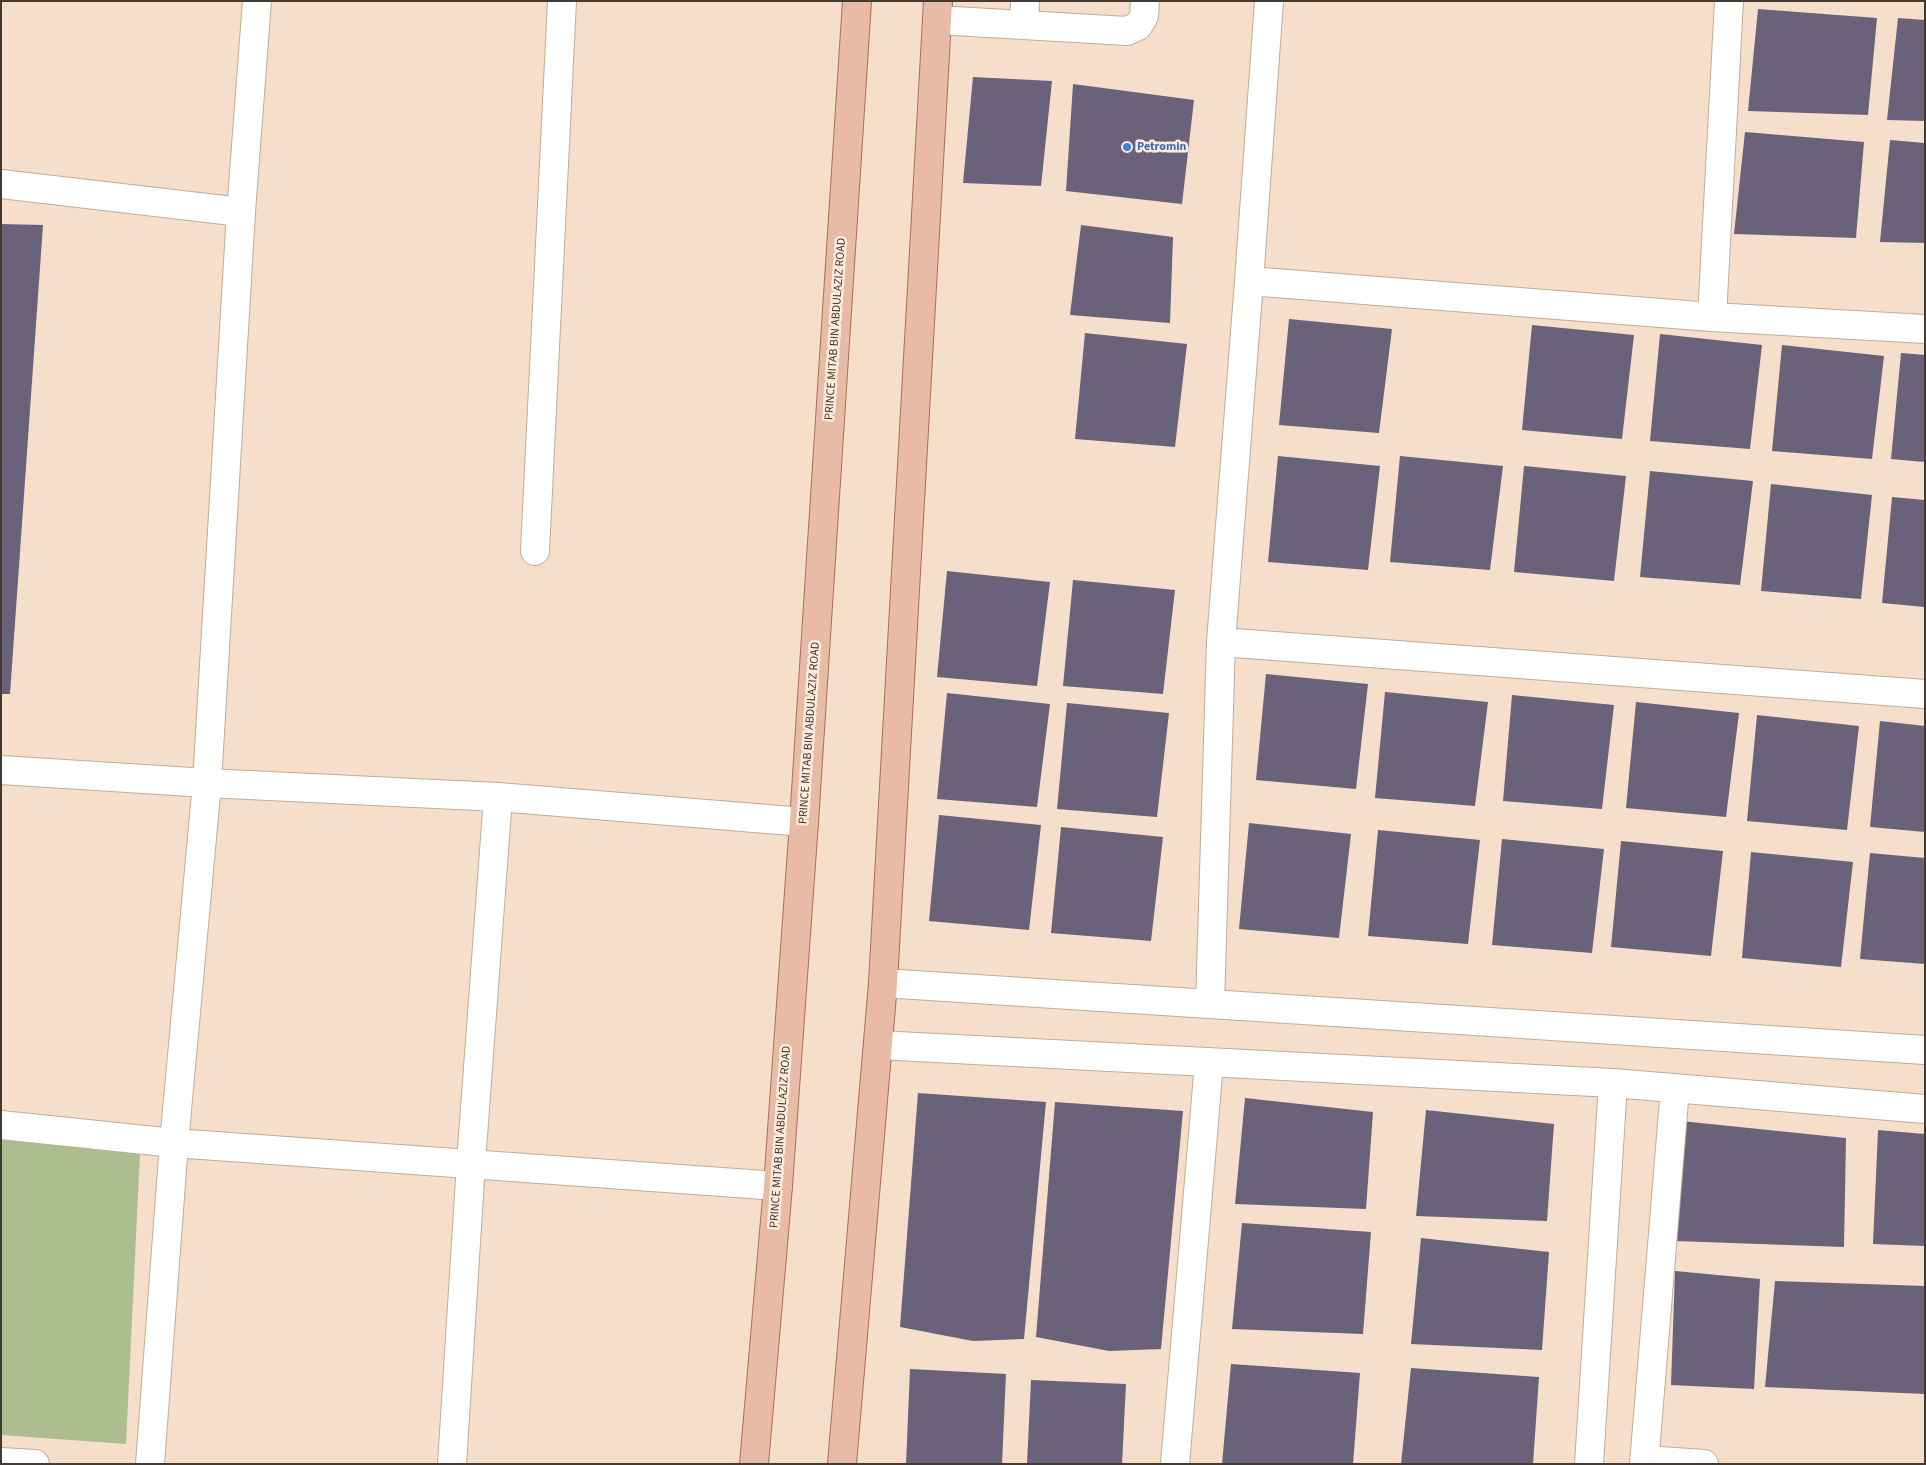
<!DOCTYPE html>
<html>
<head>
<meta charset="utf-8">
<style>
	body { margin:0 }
	#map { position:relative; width:1926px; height:1465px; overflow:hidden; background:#f5deca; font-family:"Source Sans 3",sans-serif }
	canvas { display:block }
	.frame { position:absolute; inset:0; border:2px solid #433a32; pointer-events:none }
</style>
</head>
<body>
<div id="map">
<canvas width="1926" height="1465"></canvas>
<div class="frame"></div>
</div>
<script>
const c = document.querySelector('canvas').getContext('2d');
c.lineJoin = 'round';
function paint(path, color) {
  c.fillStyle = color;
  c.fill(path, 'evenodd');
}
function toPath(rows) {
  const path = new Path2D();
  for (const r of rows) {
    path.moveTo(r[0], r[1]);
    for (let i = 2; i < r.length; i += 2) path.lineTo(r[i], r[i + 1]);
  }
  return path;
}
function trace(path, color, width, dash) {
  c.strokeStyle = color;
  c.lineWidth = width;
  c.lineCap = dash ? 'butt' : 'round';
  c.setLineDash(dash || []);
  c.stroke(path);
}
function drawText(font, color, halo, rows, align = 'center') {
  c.font = font + ' "Source Sans 3",sans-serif';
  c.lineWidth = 5;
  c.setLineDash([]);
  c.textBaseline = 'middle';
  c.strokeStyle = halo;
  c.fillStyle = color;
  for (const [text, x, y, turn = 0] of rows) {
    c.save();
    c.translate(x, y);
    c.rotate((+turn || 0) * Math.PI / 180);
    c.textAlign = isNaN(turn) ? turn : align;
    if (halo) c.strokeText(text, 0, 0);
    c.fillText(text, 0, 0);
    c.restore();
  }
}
paint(toPath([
	[1,1140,140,1153,126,1444,1,1435]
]), '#acbd8f');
paint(toPath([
	[1758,9,1877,18,1868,115,1748,111],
	[1898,18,1925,20,1925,121,1887,120],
	[973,77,1052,81,1041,186,963,183],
	[1073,84,1194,100,1182,204,1066,191],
	[1745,132,1864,142,1856,238,1734,234],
	[1890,140,1925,143,1925,243,1880,242],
	[1,224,43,225,10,694,1,694],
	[1081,225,1173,237,1170,323,1070,315],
	[1289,319,1392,329,1379,433,1279,425],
	[1532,325,1634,335,1622,439,1522,430],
	[1085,333,1187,344,1175,447,1075,439],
	[1660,334,1762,345,1750,449,1650,441],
	[1782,345,1884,356,1872,459,1772,451],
	[1901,353,1925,355,1925,462,1891,459],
	[1278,456,1380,466,1368,570,1268,562],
	[1400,456,1503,466,1490,570,1390,562],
	[1524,466,1626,476,1614,581,1514,572],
	[1650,471,1753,481,1740,585,1640,577],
	[1771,484,1872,495,1861,599,1761,591],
	[1892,497,1925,500,1925,607,1882,603],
	[947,571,1050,582,1037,686,937,677],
	[1073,580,1175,590,1163,694,1063,686],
	[1266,674,1368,684,1356,789,1256,780],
	[1385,692,1488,702,1475,806,1375,798],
	[947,693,1050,704,1037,807,937,799],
	[1512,695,1614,705,1602,809,1503,801],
	[1636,702,1739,713,1726,817,1626,808],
	[1067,703,1169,713,1157,817,1057,809],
	[1757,715,1859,726,1847,830,1747,821],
	[1880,721,1925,726,1925,832,1870,827],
	[939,815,1041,825,1029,930,929,921],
	[1249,823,1351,834,1339,938,1239,929],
	[1061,827,1163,837,1151,941,1051,933],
	[1378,830,1480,840,1468,944,1368,936],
	[1502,839,1604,849,1592,953,1492,945],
	[1621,841,1723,851,1711,956,1611,947],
	[1751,852,1853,862,1841,967,1742,958],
	[1870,853,1925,858,1925,964,1860,959],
	[918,1093,1046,1102,1024,1339,973,1341,900,1327],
	[1245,1098,1373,1112,1366,1209,1235,1204],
	[1055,1102,1183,1111,1161,1349,1109,1351,1036,1337],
	[1426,1110,1554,1124,1547,1221,1416,1216],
	[1681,1121,1846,1138,1844,1247,1675,1241],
	[1878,1130,1925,1134,1925,1246,1873,1244],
	[1242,1223,1371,1232,1363,1334,1232,1329],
	[1421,1238,1549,1252,1542,1350,1411,1344],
	[1675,1271,1760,1279,1754,1389,1671,1385],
	[1775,1281,1925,1286,1925,1394,1765,1387],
	[1231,1364,1360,1373,1353,1464,1222,1464],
	[1411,1368,1539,1377,1533,1464,1401,1464],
	[910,1369,1006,1374,1002,1464,906,1464],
	[1031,1380,1126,1384,1122,1464,1027,1464]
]), '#69627a');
const minor = toPath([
	[937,20,1127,31,1138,26,1144,16,1145,1],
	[1024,25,1025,1],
	[1,184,241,212],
	[1249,281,1712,317,1925,329],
	[1712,317,1729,1],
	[535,551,562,1],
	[1221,642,1925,694],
	[1,770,207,783,498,797,804,822],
	[883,983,1925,1050],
	[1210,1004,1221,642,1249,281,1269,1],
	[878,1045,1613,1083,1925,1109],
	[1,1125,174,1143,778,1186],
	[1645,1460,1704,1464],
	[1,1462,35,1464],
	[150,1464,174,1143,207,783,241,212,257,1],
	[452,1464,471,1163,498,797],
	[1175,1464,1209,1063],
	[1589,1464,1613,1083],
	[1644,1464,1675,1088]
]);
const major = toPath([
	[754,1464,778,1186,804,822,857,1],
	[842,1464,883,983,938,1]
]);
trace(minor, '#c2ac99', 30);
trace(major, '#a47057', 30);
trace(minor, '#fff', 28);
trace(major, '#e8bba6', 28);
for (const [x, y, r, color] of [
	[1127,147,5,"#3f7fe0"]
]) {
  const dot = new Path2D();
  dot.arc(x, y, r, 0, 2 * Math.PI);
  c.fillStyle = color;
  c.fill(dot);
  trace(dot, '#ffecdc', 2);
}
drawText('bold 12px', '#366cbe', '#ffecdc', [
	["Petromin",1137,147]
], 'left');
drawText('12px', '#433a32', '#ffecdc', [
	["PRINCE MITAB BIN ABDULAZIZ ROAD",836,329,-86],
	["PRINCE MITAB BIN ABDULAZIZ ROAD",810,733,-86],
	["PRINCE MITAB BIN ABDULAZIZ ROAD",781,1137,-86]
]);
</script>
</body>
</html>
